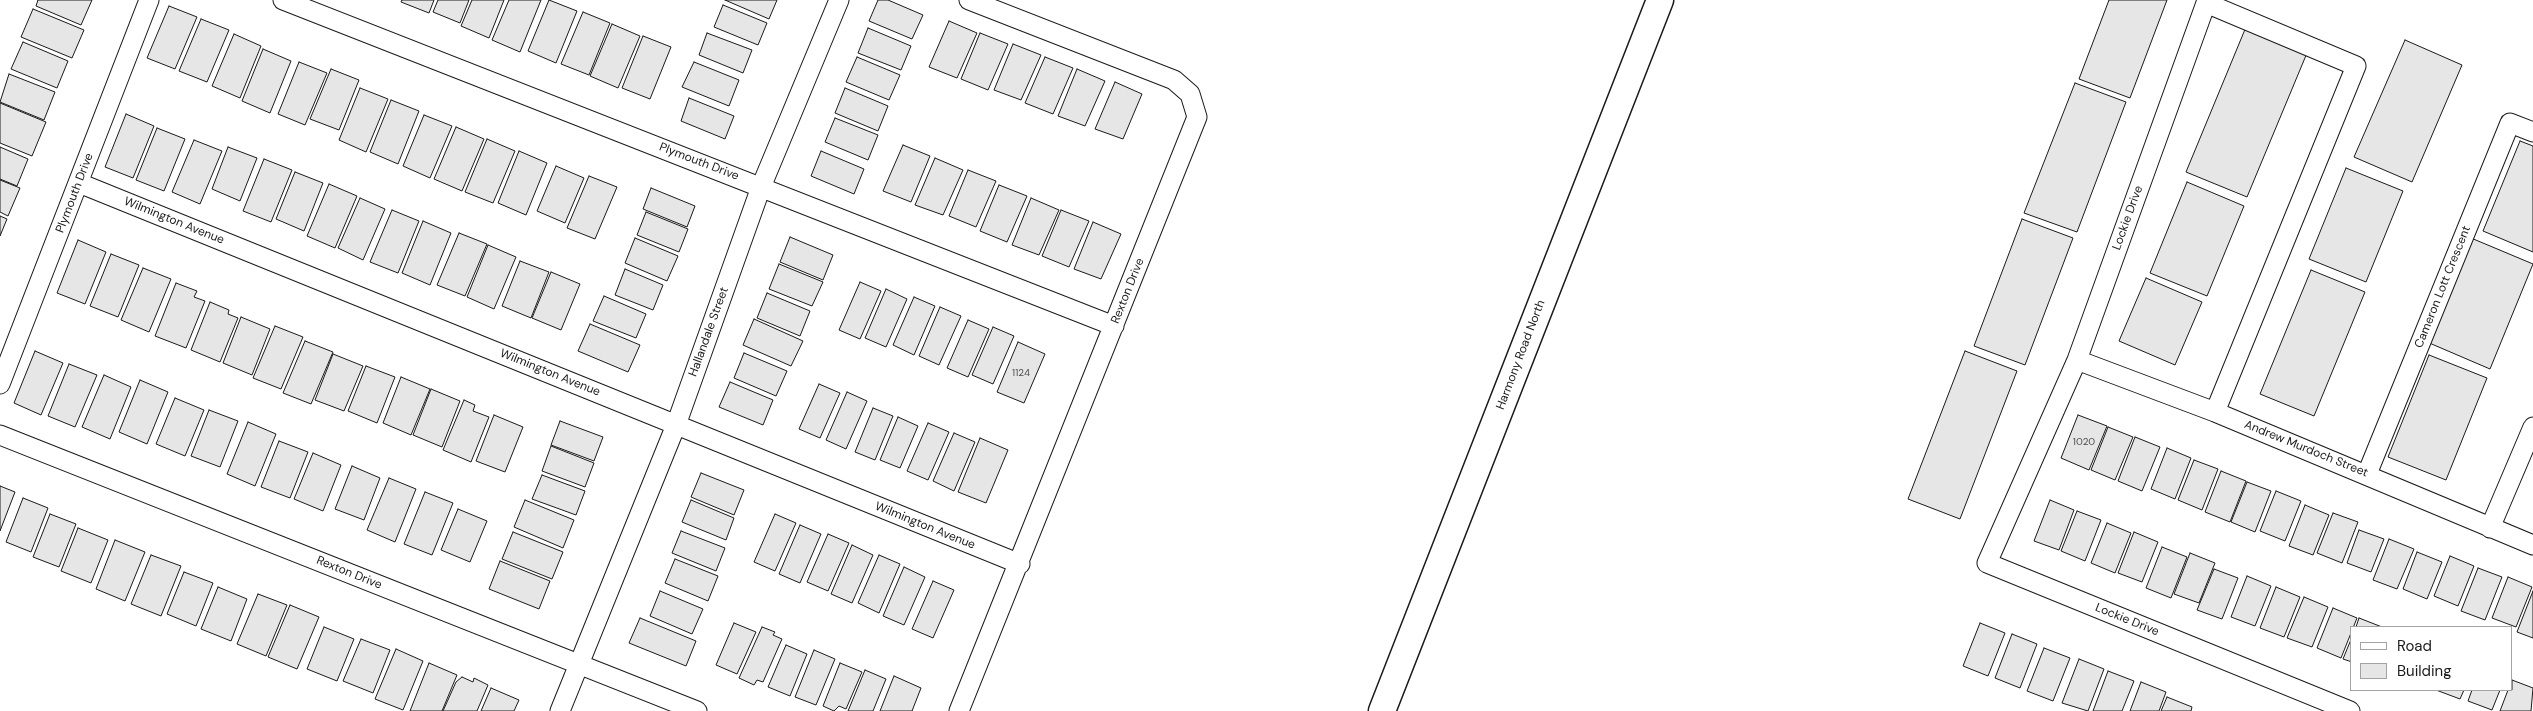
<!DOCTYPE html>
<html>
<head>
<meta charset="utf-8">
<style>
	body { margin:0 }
	#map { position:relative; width:2533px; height:711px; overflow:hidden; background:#fff; font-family:"DM Sans",sans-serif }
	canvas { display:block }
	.legend { position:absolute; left:2350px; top:626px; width:162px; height:65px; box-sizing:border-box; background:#fff; border:1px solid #a3a3a3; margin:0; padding:6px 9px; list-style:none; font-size:15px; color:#1a1a1a }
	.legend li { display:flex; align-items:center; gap:10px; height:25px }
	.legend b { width:25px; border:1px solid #a3a3a3 }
</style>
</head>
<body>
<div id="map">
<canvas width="2533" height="711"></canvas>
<ul class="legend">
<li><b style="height:6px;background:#fff"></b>Road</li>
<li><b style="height:14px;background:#e6e6e6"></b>Building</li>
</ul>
</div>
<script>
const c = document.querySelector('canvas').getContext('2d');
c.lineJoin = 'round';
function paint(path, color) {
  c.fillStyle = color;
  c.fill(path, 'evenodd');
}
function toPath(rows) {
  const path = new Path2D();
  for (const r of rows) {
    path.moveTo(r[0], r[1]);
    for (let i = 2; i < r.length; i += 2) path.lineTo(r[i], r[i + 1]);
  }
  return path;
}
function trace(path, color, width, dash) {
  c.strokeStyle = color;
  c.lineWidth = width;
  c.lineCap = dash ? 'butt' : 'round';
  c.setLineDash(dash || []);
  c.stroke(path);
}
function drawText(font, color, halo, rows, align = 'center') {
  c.font = font + ' "DM Sans",sans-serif';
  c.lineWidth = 4;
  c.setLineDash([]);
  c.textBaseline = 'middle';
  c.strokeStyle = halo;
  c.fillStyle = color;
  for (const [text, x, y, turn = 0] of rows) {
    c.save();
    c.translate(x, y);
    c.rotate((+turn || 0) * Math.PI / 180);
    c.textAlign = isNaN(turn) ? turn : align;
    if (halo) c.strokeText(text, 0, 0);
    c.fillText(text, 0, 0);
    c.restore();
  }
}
const building = toPath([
	[38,0,92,0,81,25,36,6,38,0],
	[402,0,434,0,429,13,401,2,402,0],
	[438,0,469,0,460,23,433,12,438,0],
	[472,0,504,0,489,38,461,26,472,0],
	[509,0,541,0,520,52,492,40,509,0],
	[549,0,577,11,556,63,528,51,549,0],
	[725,0,777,0,769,19,725,0],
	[878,0,888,0,923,15,912,39,869,21,878,0],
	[2109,0,2167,0,2130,98,2079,79,2109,0],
	[723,5,767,23,758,45,714,27,723,5],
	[169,6,197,17,175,69,147,58,169,6],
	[33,9,84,30,72,58,21,37,33,9],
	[583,12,610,23,589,75,561,64,583,12],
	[201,19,229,30,207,82,179,71,201,19],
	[949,21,977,33,957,78,929,67,949,21],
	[612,24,640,36,618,88,590,76,612,24],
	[2246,27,2307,53,2247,197,2186,172,2246,27],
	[868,28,911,46,901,70,858,53,868,28],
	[707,33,752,50,743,73,699,55,707,33],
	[980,33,1008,44,988,90,961,79,980,33],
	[234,34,261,46,240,98,212,86,234,34],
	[643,36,671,47,650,99,622,88,643,36],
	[2405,40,2462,65,2412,182,2354,157,2405,40],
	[23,42,68,61,57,88,11,69,23,42],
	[1013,44,1041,55,1021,100,994,90,1013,44],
	[263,49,291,61,270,113,242,101,263,49],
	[857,57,900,75,889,100,846,82,857,57],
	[1045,57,1073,68,1053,114,1025,103,1045,57],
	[299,62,327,73,305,125,278,114,299,62],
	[694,62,739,80,729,106,682,87,694,62],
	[331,69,359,80,339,130,310,119,331,69],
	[1077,69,1105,81,1085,126,1058,116,1077,69],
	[9,74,55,92,44,120,0,102,9,74],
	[1115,82,1142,94,1123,139,1095,129,1115,82],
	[2075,83,2126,102,2077,232,2024,213,2075,83],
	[360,88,388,99,366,152,339,140,360,88],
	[845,88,888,106,878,131,835,113,845,88],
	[689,98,734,116,725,139,681,121,689,98],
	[391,100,419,111,398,164,370,152,391,100],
	[0,103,46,122,32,156,0,143,0,103],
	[126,114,154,126,133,178,105,167,126,114],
	[424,115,452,126,430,178,403,166,424,115],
	[835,118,878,135,868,160,825,142,835,118],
	[456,127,484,139,462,191,434,179,456,127],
	[157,128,185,139,164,191,136,180,157,128],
	[487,139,515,151,493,203,465,192,487,139],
	[194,140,222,151,200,204,172,192,194,140],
	[2520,141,2533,146,2533,252,2483,231,2520,141],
	[903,145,930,156,911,202,883,191,903,145],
	[0,147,28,159,17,186,0,179,0,147],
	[228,147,257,158,240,201,212,189,228,147],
	[519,151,547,163,526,215,498,203,519,151],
	[821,151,864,169,854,194,811,176,821,151],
	[935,158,963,170,943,215,915,205,935,158],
	[264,159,292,170,271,222,243,211,264,159],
	[556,166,584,178,565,223,537,211,556,166],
	[2346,168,2403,191,2366,282,2309,259,2346,168],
	[968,170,996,181,976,227,949,216,968,170],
	[295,172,323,183,304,231,276,219,295,172],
	[589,176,617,187,595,239,567,228,589,176],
	[0,180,20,188,8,216,0,212,0,180],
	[2187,182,2244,206,2207,296,2150,273,2187,182],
	[329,184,357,196,335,248,307,236,329,184],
	[999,185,1027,196,1007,242,980,231,999,185],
	[651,188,695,206,687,227,643,209,651,188],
	[360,198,385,209,363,260,338,248,360,198],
	[1031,198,1059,210,1039,255,1012,245,1031,198],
	[392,210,419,221,398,273,370,262,392,210],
	[1061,210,1089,221,1069,267,1042,256,1061,210],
	[646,212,688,229,679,252,637,235,646,212],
	[0,216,7,219,0,236,0,216],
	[2022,219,2073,238,2025,365,1974,346,2022,219],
	[423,221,451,233,430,285,402,273,423,221],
	[1093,222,1121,234,1101,279,1074,269,1093,222],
	[459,233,487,244,465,296,437,285,459,233],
	[790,237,833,255,823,280,780,262,790,237],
	[635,238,678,256,667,281,625,263,635,238],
	[2471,238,2533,264,2490,369,2427,342,2471,238],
	[78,240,106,252,85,304,57,293,78,240],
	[488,245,516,257,494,309,467,297,488,245],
	[111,254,139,265,118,317,90,306,111,254],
	[520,261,549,272,531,318,502,306,520,261],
	[779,264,823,282,812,306,769,289,779,264],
	[143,268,171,279,149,332,121,320,143,268],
	[625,269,663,285,653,310,615,295,625,269],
	[2311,270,2365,292,2314,416,2260,394,2311,270],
	[551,272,580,284,561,330,532,318,551,272],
	[2146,278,2202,302,2175,365,2119,341,2146,278],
	[860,282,881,291,860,339,839,330,860,282],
	[176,283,197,291,194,297,205,301,186,348,155,336,176,283],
	[886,289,907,299,886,347,865,338,886,289],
	[767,293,810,311,800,336,757,318,767,293],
	[604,296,646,314,636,338,593,321,604,296],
	[914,297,935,306,914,355,893,345,914,297],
	[210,302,229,310,228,314,238,318,220,362,191,350,210,302],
	[940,307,961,316,939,365,919,356,940,307],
	[241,317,270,329,252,375,223,363,241,317],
	[754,319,803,341,791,366,743,345,754,319],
	[968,320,989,329,968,377,947,368,968,320],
	[590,324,640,345,628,372,578,351,590,324],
	[275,326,303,337,281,389,253,378,275,326],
	[993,327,1014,336,993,384,972,375,993,327],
	[305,341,333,352,311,404,283,393,305,341],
	[1018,342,1045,354,1024,403,997,392,1018,342],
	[35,351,63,363,41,415,14,403,35,351],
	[1965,351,2017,371,1960,519,1908,499,1965,351],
	[744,353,787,371,776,396,734,378,744,353],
	[333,354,363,366,344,411,315,400,333,354],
	[2429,355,2487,378,2446,480,2388,457,2429,355],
	[69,364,97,375,75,427,48,416,69,364],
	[366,366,395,377,377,423,348,411,366,366],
	[104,375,131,387,110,439,82,427,104,375],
	[401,377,430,389,411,435,383,423,401,377],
	[140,380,168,392,147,444,119,432,140,380],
	[730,382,773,400,763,425,719,407,730,382],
	[819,384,840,393,820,438,799,429,819,384],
	[431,389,460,401,442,447,413,435,431,389],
	[847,392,867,401,846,449,826,440,847,392],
	[175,398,204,410,185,456,156,444,175,398],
	[464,400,475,405,473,411,489,417,471,462,443,450,464,400],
	[873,408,893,416,875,460,855,452,873,408],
	[209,410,238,421,220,467,191,456,209,410],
	[494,415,523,427,505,472,476,461,494,415],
	[2078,415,2107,426,2089,470,2061,458,2078,415],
	[898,417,918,426,900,468,880,460,898,417],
	[560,421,603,437,594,461,551,445,560,421],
	[248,422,276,434,255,486,227,474,248,422],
	[928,423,949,432,928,480,907,471,928,423],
	[2108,427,2133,437,2115,480,2091,470,2108,427],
	[954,433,975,442,954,491,933,481,954,433],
	[2135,437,2160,447,2142,491,2118,481,2135,437],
	[980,438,1008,450,986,503,958,492,980,438],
	[279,441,308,452,290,498,261,487,279,441],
	[551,446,594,463,585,487,542,471,551,446],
	[2167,448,2191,458,2175,499,2151,489,2167,448],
	[313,453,341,465,323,511,294,499,313,453],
	[2194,460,2218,469,2202,510,2178,500,2194,460],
	[352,466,380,478,364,520,335,509,352,466],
	[2221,471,2246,481,2230,522,2205,512,2221,471],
	[701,473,744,490,734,515,691,497,701,473],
	[542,475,585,491,576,515,532,499,542,475],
	[389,478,416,489,395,542,367,530,389,478],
	[2247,482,2271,491,2255,532,2231,522,2247,482],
	[0,486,15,492,0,531,0,486],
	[2276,491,2301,501,2285,541,2260,531,2276,491],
	[425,492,453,503,432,555,404,544,425,492],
	[23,498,48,508,31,552,6,542,23,498],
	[525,500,574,520,563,548,514,527,525,500],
	[691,500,734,518,726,540,682,522,691,500],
	[2050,500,2074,510,2059,550,2034,541,2050,500],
	[2305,505,2329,515,2313,555,2289,546,2305,505],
	[458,509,487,521,470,562,441,550,458,509],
	[2077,511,2101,520,2085,561,2061,551,2077,511],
	[2333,513,2358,522,2342,563,2317,553,2333,513],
	[50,514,76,524,59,567,33,557,50,514],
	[775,514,796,523,775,571,754,562,775,514],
	[2107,523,2131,533,2115,573,2091,563,2107,523],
	[800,525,821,534,800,583,779,574,800,525],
	[78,528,108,540,91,583,61,571,78,528],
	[2359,530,2384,539,2371,572,2347,563,2359,530],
	[681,531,725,548,716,571,672,553,681,531],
	[513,532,563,552,552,579,502,559,513,532],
	[2134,532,2158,542,2142,582,2118,573,2134,532],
	[828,534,849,543,828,591,807,582,828,534],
	[2389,539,2414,549,2397,589,2373,580,2389,539],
	[115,540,145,552,125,601,96,589,115,540],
	[852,545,873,555,852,603,831,594,852,545],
	[2162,547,2187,557,2171,598,2146,588,2162,547],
	[2417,552,2442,562,2427,599,2403,589,2417,552],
	[2190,553,2215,563,2199,603,2174,594,2190,553],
	[151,555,181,566,161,616,131,604,151,555],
	[879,555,900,564,879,613,858,603,879,555],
	[2450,556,2474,566,2458,606,2434,596,2450,556],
	[675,559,718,576,708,601,665,583,675,559],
	[500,561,550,581,539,609,489,589,500,561],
	[904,567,925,577,904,625,883,616,904,567],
	[2478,568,2502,577,2485,620,2461,611,2478,568],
	[2214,569,2238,578,2222,619,2197,610,2214,569],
	[184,572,213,583,196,626,167,614,184,572],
	[2247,576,2271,586,2255,626,2231,617,2247,576],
	[2508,577,2532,587,2516,627,2492,618,2508,577],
	[933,581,954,590,933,638,912,629,933,581],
	[218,587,247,599,231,641,201,629,218,587],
	[2276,587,2300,597,2284,637,2260,628,2276,587],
	[660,591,703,609,692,634,650,616,660,591],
	[2533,591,2533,638,2517,632,2533,591],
	[258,594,287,605,266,656,237,644,258,594],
	[2304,597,2328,607,2312,647,2287,638,2304,597],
	[290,605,319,617,297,669,268,657,290,605],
	[2333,608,2357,618,2341,658,2317,648,2333,608],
	[640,618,696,641,686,666,629,643,640,618],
	[2359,618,2382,627,2356,627,2359,618],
	[734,623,756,632,737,674,716,665,734,623],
	[1980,623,2005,633,1988,676,1963,666,1980,623],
	[324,627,354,639,337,681,307,669,324,627],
	[762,627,775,632,773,635,782,639,763,682,757,680,754,685,739,678,762,627],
	[2012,634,2037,644,2020,688,1995,678,2012,634],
	[2352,637,2352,662,2343,659,2352,637],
	[361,639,390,650,373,693,343,681,361,639],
	[786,645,807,654,790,696,768,687,786,645],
	[2044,648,2070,658,2053,701,2027,691,2044,648],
	[396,649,423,661,403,710,375,699,396,649],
	[814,650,835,659,816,705,795,697,814,650],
	[2079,659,2104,669,2088,711,2062,703,2079,659],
	[429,663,457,675,442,711,410,711,429,663],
	[840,663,862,672,846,709,839,706,834,711,823,706,840,663],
	[865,670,886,679,873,711,848,711,865,670],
	[2108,671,2134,681,2122,711,2093,711,2108,671],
	[894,676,921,688,912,711,880,711,894,676],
	[462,677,473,682,474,678,488,685,477,711,443,711,456,682,462,677],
	[2512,680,2533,688,2531,711,2500,711,2508,690,2512,690,2512,680],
	[2141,682,2166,692,2159,711,2130,711,2141,682],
	[491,688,519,700,514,711,481,711,491,688],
	[2436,690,2464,690,2460,699,2436,690],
	[2472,690,2500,690,2492,710,2468,701,2472,690],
	[2167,697,2192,707,2191,711,2161,711,2167,697]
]);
paint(building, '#e6e6e6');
trace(building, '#1a1a1a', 1);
const minor = toPath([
	[283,0,1114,326],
	[79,183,1020,564],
	[2077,360,2215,412,2533,545],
	[0,384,149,0],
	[2215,412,2356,66,2206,3,2077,360,1987,563,2350,711],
	[0,435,697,711],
	[2367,474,2510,123,2533,132],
	[2490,528,2533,427],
	[560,711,676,425,761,187,839,0],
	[959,711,1197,117,1190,94,1174,80,969,0]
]);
const secondary = toPath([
	[1382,711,1660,0]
]);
trace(minor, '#1a1a1a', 21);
trace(secondary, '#1a1a1a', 29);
trace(minor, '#fff', 19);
trace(secondary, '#fff', 26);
drawText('10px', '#4d4d4d', null, [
	["1124",1021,373],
	["1020",2084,442]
]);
drawText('12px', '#1a1a1a', '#fff', [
	["Plymouth Drive",699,162,21],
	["Plymouth Drive",75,193,-69],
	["Lockie Drive",2128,218,-70],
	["Wilmington Avenue",174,221,22],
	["Cameron Lott Crescent",2443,287,-68],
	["Rexton Drive",1128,291,-68],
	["Hallandale Street",709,332,-70],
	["Harmony Road North",1521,355,-69],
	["Wilmington Avenue",550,373,22],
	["Andrew Murdoch Street",2306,449,22],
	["Wilmington Avenue",925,526,22],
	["Rexton Drive",349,573,22],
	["Lockie Drive",2127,620,22]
]);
</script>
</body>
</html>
